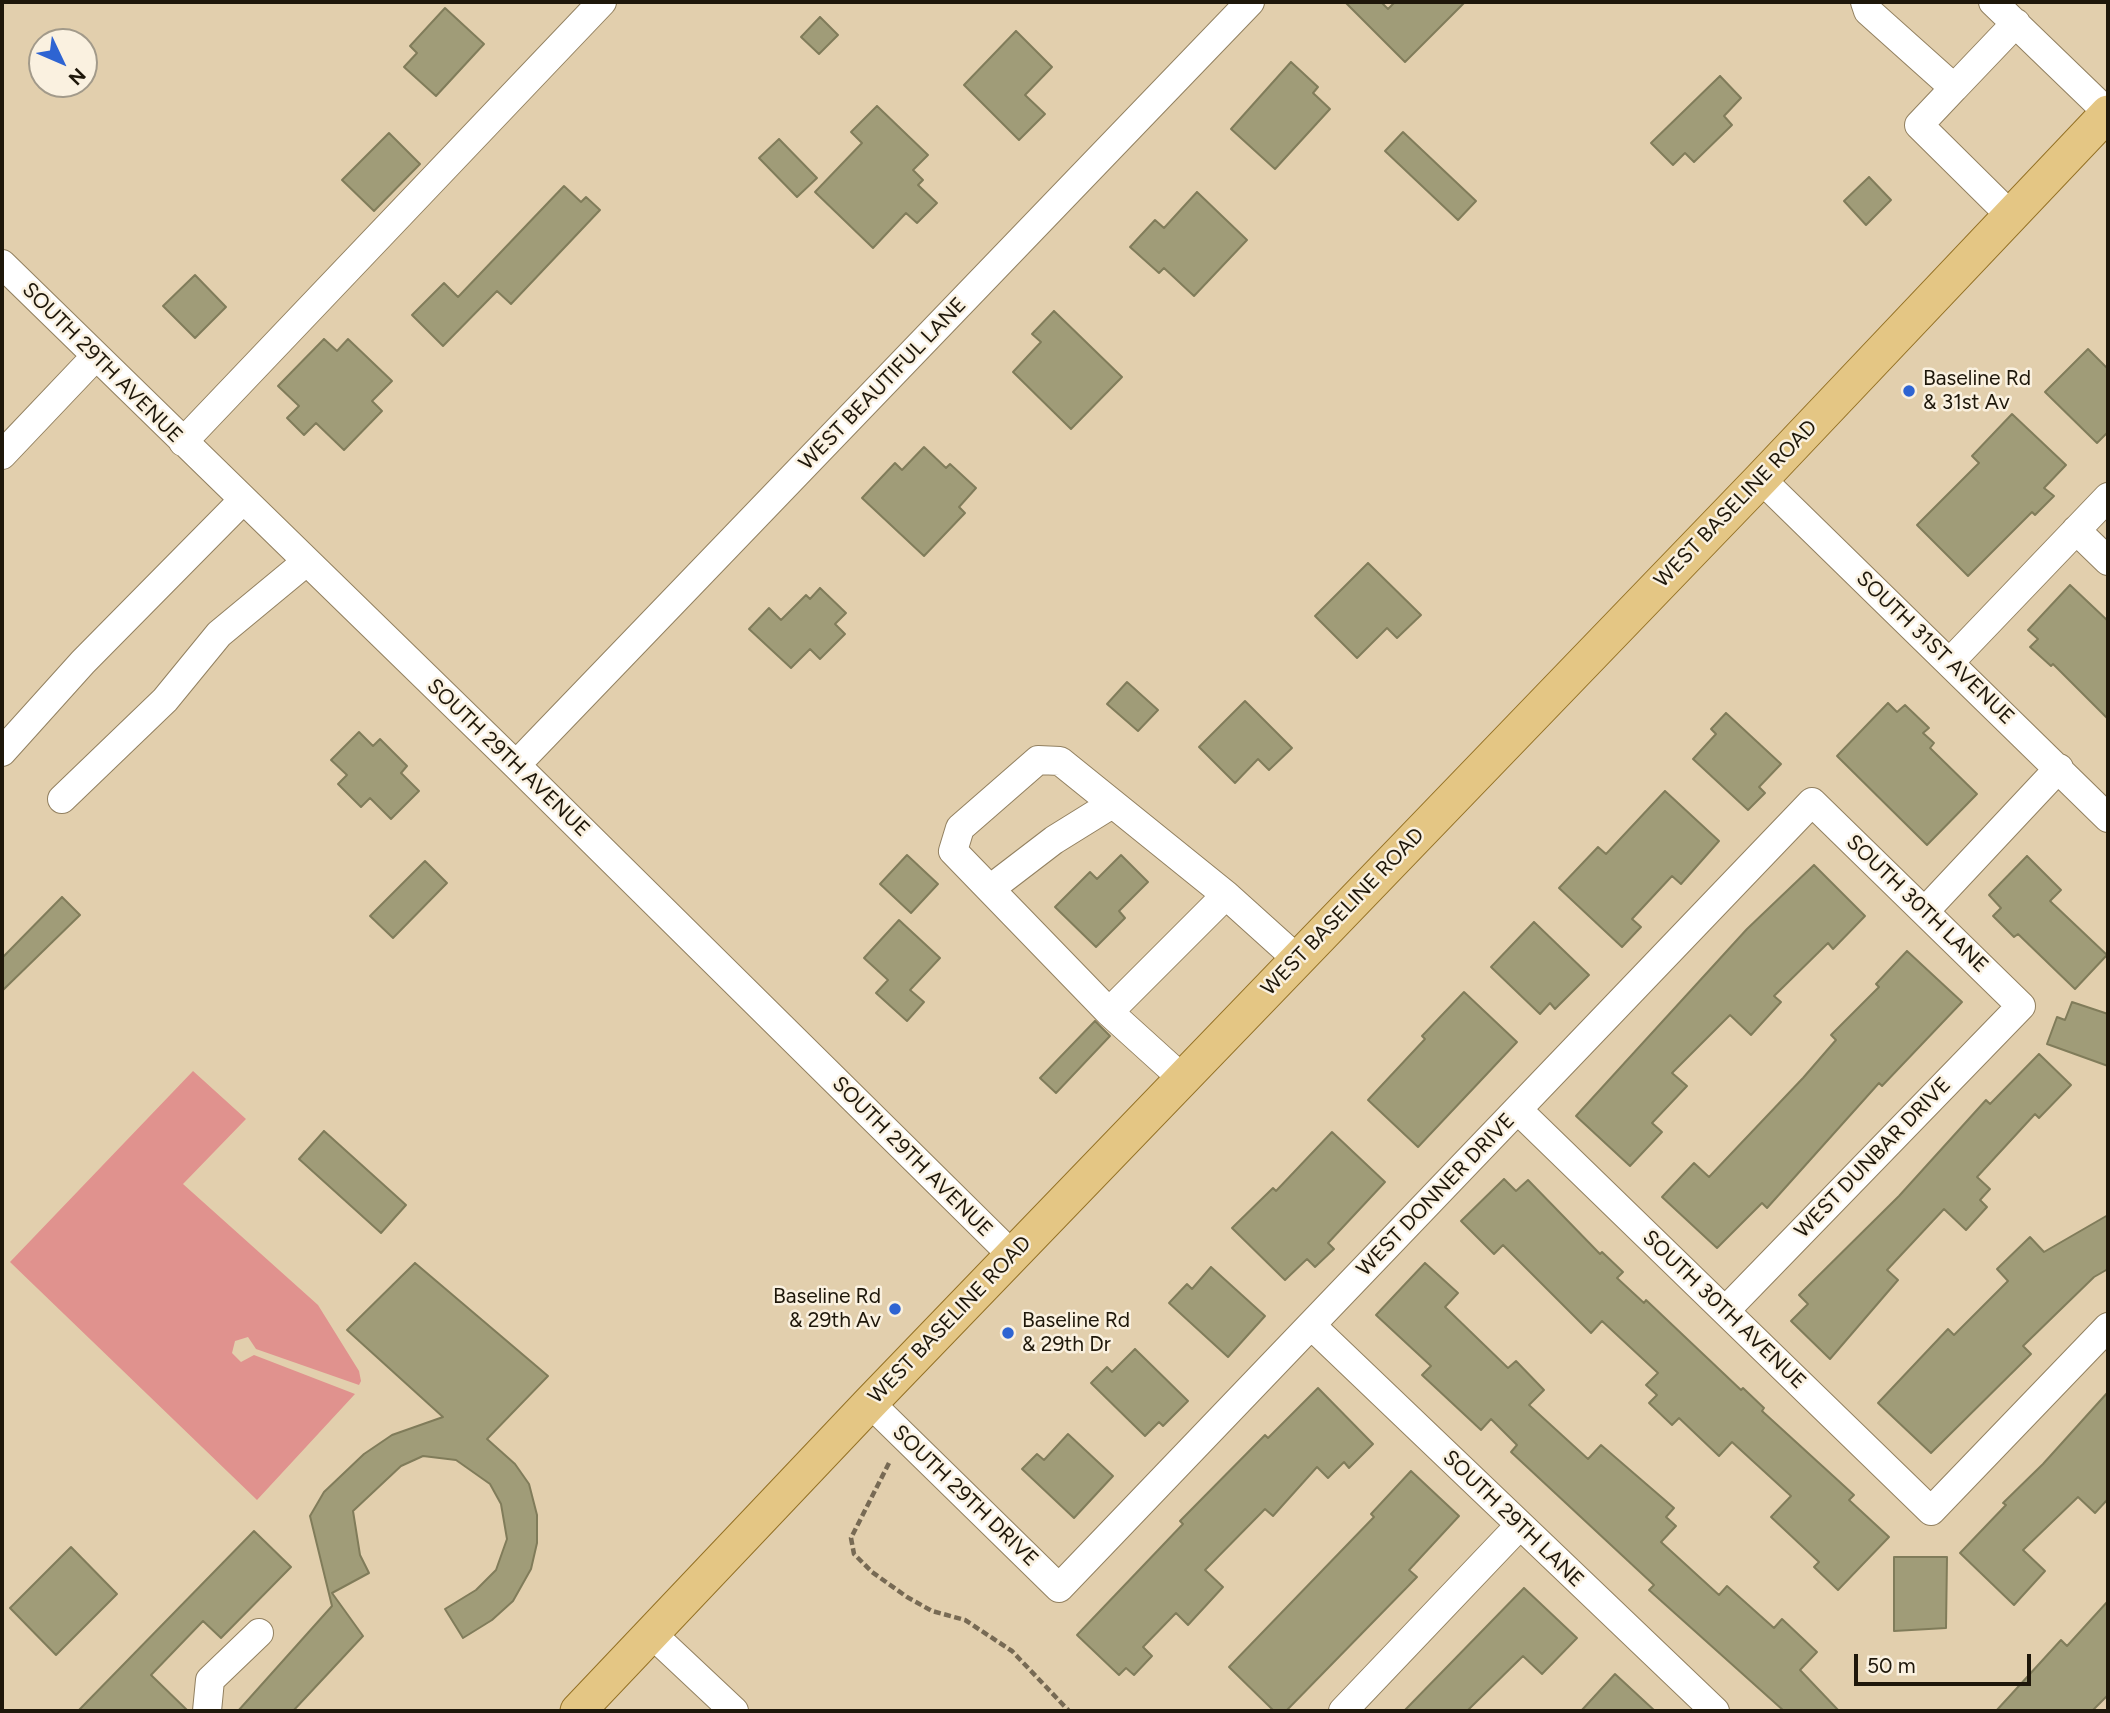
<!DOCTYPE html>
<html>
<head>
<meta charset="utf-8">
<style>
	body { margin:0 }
	#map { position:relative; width:2110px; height:1713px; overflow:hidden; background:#e2cfad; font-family:Figtree,sans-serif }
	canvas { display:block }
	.frame { position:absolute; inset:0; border:4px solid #1e170a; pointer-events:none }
	.north { position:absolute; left:28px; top:28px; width:70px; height:70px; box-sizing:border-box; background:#faf1e0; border:2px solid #a29a8a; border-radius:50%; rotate:134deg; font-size:19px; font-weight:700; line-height:28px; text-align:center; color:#1e170a }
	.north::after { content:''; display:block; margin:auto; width:24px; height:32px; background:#2e64d2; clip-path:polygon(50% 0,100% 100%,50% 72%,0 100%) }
	.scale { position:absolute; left:1854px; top:1654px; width:177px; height:32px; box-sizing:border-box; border:4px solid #1e170a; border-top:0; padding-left:9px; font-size:21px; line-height:24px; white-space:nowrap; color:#1e170a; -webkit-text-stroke:5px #faf1e0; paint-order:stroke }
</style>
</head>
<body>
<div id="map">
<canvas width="2110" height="1713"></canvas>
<div class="frame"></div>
<div class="north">N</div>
<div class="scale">50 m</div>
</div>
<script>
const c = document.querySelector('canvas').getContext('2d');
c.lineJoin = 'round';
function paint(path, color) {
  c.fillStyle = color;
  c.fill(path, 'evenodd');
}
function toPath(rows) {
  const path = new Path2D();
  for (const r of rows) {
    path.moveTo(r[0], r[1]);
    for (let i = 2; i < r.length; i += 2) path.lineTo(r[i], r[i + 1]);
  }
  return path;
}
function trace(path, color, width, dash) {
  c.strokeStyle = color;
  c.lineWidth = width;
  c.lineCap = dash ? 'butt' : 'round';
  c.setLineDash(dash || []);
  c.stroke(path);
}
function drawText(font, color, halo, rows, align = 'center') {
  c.font = font + ' Figtree,sans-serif';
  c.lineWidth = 5;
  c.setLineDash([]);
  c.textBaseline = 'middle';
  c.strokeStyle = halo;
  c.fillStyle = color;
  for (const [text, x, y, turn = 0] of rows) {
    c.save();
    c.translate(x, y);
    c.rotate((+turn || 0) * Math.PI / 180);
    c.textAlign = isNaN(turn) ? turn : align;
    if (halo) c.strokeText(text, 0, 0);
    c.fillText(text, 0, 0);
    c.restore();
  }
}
paint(toPath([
	[193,1071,246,1119,183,1184,318,1305,359,1371,361,1381,359,1385,256,1349,248,1337,235,1341,232,1353,241,1362,254,1355,355,1394,257,1500,10,1262]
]), '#e0928e');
const building = toPath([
	[1345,2,1381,2,1388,9,1395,2,1465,2,1405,62,1345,2],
	[445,8,484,44,436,96,404,67,417,53,410,46,445,8],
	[820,17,838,35,819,54,801,37,820,17],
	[1016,31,1052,67,1025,95,1045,114,1019,140,964,85,1016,31],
	[1291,62,1318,87,1313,93,1330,109,1275,169,1231,129,1291,62],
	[1720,76,1741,98,1724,116,1732,125,1694,162,1685,153,1673,165,1651,143,1720,76],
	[877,106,928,155,913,170,923,180,918,185,937,203,917,223,906,213,873,248,815,192,862,143,851,132,877,106],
	[1403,132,1476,201,1458,220,1385,151,1403,132],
	[389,133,420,164,374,211,342,180,389,133],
	[779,139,817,178,797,197,759,158,779,139],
	[1869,177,1891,200,1866,225,1844,201,1869,177],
	[564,186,581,202,586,197,600,210,511,304,497,291,443,346,412,315,444,283,458,297,564,186],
	[1197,192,1247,240,1194,296,1164,268,1159,273,1130,247,1155,220,1164,228,1197,192],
	[195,275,226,307,195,338,163,306,195,275],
	[1054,311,1122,377,1071,429,1013,372,1041,342,1032,334,1054,311],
	[324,339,337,351,348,339,392,381,372,401,382,411,344,450,316,423,304,435,287,418,299,406,278,386,324,339],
	[2088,349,2108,369,2108,432,2097,443,2045,392,2088,349],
	[2012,414,2066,465,2044,488,2054,496,2035,515,2032,512,1968,576,1917,525,1979,463,1972,456,2012,414],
	[924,447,946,468,950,464,976,488,959,507,965,513,924,556,862,498,895,463,902,470,924,447],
	[1368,563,1421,615,1397,638,1387,628,1357,658,1315,616,1368,563],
	[2070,585,2108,621,2108,719,2053,664,2051,666,2030,647,2038,639,2028,630,2070,585],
	[820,588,846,613,835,624,845,634,820,659,810,649,791,668,749,629,769,608,781,620,806,595,810,599,820,588],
	[1127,682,1158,710,1138,731,1107,704,1127,682],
	[1245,701,1292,748,1269,770,1258,759,1235,783,1199,747,1245,701],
	[1888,703,1897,712,1905,705,1929,728,1923,733,1934,743,1930,748,1977,794,1927,845,1837,756,1888,703],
	[1726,713,1781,764,1759,787,1765,793,1748,810,1693,759,1716,734,1711,729,1726,713],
	[359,732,373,746,380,739,407,766,401,773,419,791,391,819,370,798,361,807,338,784,347,775,331,760,359,732],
	[1665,791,1719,841,1681,884,1672,876,1632,919,1641,927,1622,947,1559,888,1598,847,1606,854,1665,791],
	[907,855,938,884,911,913,880,884,907,855],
	[1121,855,1148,882,1119,911,1125,918,1096,947,1055,907,1090,872,1097,879,1121,855],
	[2027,856,2061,890,2050,901,2107,955,2075,989,2018,934,2014,937,1993,916,2001,908,1989,895,2027,856],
	[425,861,447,883,393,938,370,916,425,861],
	[1814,865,1865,916,1833,949,1828,943,1774,996,1781,1002,1751,1035,1730,1015,1672,1073,1687,1086,1652,1123,1662,1132,1630,1166,1576,1116,1747,929,1814,865],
	[62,897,80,915,2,991,2,958,62,897],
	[899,920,940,958,910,990,924,1002,907,1021,876,993,888,980,864,958,899,920],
	[1534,922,1589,975,1555,1009,1550,1003,1540,1014,1491,967,1534,922],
	[1907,951,1962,1002,1882,1086,1879,1083,1767,1208,1762,1203,1717,1248,1662,1197,1694,1163,1709,1177,1803,1078,1836,1040,1831,1035,1879,987,1876,984,1907,951],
	[1464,992,1517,1042,1418,1147,1368,1100,1425,1039,1422,1036,1464,992],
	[2072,1002,2108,1014,2108,1066,2047,1044,2057,1017,2065,1020,2072,1002],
	[1095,1021,1110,1036,1056,1093,1040,1078,1095,1021],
	[2039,1054,2071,1085,2039,1118,2035,1114,1977,1177,1990,1189,1980,1200,1987,1207,1966,1230,1944,1209,1887,1270,1898,1280,1830,1359,1791,1321,1808,1304,1799,1295,1899,1196,1986,1100,1990,1104,2039,1054],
	[324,1131,406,1205,381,1233,299,1159,324,1131],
	[1332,1132,1385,1182,1328,1243,1334,1249,1315,1267,1307,1259,1285,1280,1232,1228,1273,1188,1276,1191,1332,1132],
	[1504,1179,1516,1191,1528,1180,1600,1254,1602,1252,1623,1272,1617,1278,1644,1303,1646,1300,1741,1390,1743,1388,1764,1408,1762,1411,1854,1495,1849,1500,1889,1537,1838,1590,1814,1567,1819,1562,1771,1517,1791,1496,1732,1442,1719,1456,1679,1418,1672,1425,1649,1403,1657,1395,1646,1385,1658,1373,1602,1321,1591,1333,1503,1245,1494,1254,1461,1221,1504,1179],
	[2108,1215,2108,1269,2094,1277,2023,1346,2031,1354,1931,1453,1878,1403,1948,1329,1954,1335,2008,1281,1997,1269,2030,1237,2044,1252,2108,1215],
	[415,1263,548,1376,487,1439,515,1464,529,1484,537,1515,537,1543,531,1569,513,1601,492,1620,463,1638,445,1609,476,1590,496,1570,507,1539,501,1504,490,1484,456,1460,423,1456,401,1466,353,1511,360,1555,369,1573,332,1593,363,1636,293,1711,238,1711,332,1606,310,1516,324,1492,364,1454,392,1435,443,1417,347,1330,415,1263],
	[1425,1263,1458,1293,1445,1307,1508,1368,1516,1361,1544,1390,1529,1405,1588,1459,1601,1445,1674,1508,1666,1517,1676,1526,1661,1542,1719,1595,1727,1586,1774,1628,1782,1619,1817,1652,1800,1670,1839,1711,1784,1711,1649,1590,1654,1585,1511,1452,1517,1445,1491,1419,1481,1430,1422,1375,1431,1366,1376,1315,1425,1263],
	[1211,1267,1265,1316,1228,1357,1169,1303,1187,1284,1192,1289,1211,1267],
	[1135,1349,1188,1401,1163,1426,1159,1422,1145,1436,1091,1383,1107,1367,1112,1372,1135,1349],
	[1318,1388,1373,1444,1349,1468,1344,1462,1328,1478,1317,1467,1273,1516,1265,1509,1205,1570,1223,1587,1188,1625,1176,1613,1143,1647,1152,1656,1134,1675,1126,1668,1119,1675,1077,1635,1183,1524,1180,1521,1265,1435,1268,1438,1318,1388],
	[2108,1392,2108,1499,2095,1513,2078,1497,2023,1550,2045,1571,2014,1605,1960,1553,2006,1505,2003,1503,2043,1464,2108,1392],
	[1068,1434,1113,1476,1074,1518,1022,1469,1037,1454,1044,1460,1068,1434],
	[1411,1471,1459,1516,1409,1570,1417,1577,1286,1711,1274,1711,1229,1667,1374,1517,1371,1514,1411,1471],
	[254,1531,291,1567,221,1638,203,1621,151,1675,188,1711,78,1711,254,1531],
	[71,1547,117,1594,56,1655,10,1608,71,1547],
	[1894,1557,1947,1557,1946,1628,1894,1631,1894,1557],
	[1524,1588,1577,1638,1542,1674,1523,1656,1467,1711,1404,1711,1524,1588],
	[2108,1601,2108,1695,2092,1711,1996,1711,2061,1640,2067,1646,2108,1601],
	[1615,1674,1655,1711,1581,1711,1615,1674]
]);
paint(building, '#a09c78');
trace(building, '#807c5a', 2);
const minor = toPath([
	[1865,2,1868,11,1954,88,2016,23],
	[1993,2,2108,113],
	[1954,88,1919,125,2011,216],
	[2,264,516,765,1012,1255],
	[183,442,602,2],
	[2,455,96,356],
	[1761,479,2108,818],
	[2076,530,2108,561],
	[1950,662,2108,497],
	[2,752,83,662,243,500],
	[516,765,1250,2],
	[62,799,165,700,219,634,306,562],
	[990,889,1054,840,1112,804],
	[1925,911,2059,768],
	[1109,1012,1226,895],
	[1183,1079,1109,1012,953,851,960,828,1038,760,1060,761,1226,895,1297,959],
	[1518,1110,1931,1511,2108,1327],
	[1312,1326,1715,1711],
	[870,1403,1059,1588,1812,802,2021,1006,1725,1311],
	[652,1634,734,1711],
	[207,1711,210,1680,259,1633],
	[1343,1711,1520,1525]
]);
const major = toPath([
	[578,1711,870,1403,1761,479,2108,113]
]);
trace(minor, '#928060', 30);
trace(major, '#937024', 37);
trace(toPath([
	[889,1463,851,1538,854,1554,872,1572,907,1597,932,1611,965,1620,1012,1651,1069,1711]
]), '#776a54', 4.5, [7, 3.5]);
trace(minor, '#fff', 28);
trace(major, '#e4c684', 35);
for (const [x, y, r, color] of [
	[1909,391,7,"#2e64d2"],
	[895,1309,7,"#2e64d2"],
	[1008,1333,7,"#2e64d2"]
]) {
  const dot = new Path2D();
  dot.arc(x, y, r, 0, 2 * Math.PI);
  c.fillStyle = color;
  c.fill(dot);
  trace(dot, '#faf1e0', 2.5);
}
drawText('21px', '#1e170a', '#faf1e0', [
	["SOUTH 29TH AVENUE",102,363,45],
	["WEST BEAUTIFUL LANE",883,384,-46],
	["WEST BASELINE ROAD",1736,504,-46],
	["SOUTH 31ST AVENUE",1935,648,44],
	["SOUTH 29TH AVENUE",508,758,44],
	["SOUTH 30TH LANE",1917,904,44],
	["WEST BASELINE ROAD",1343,912,-46],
	["SOUTH 29TH AVENUE",912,1157,45],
	["WEST DUNBAR DRIVE",1873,1158,-46],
	["WEST DONNER DRIVE",1436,1195,-46],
	["SOUTH 30TH AVENUE",1724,1310,44],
	["WEST BASELINE ROAD",950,1320,-46],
	["SOUTH 29TH DRIVE",965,1496,44],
	["SOUTH 29TH LANE",1513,1519,44]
]);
drawText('21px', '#1e170a', '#faf1e0', [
	["Baseline Rd",1923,379],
	["& 31st Av",1923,403],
	["Baseline Rd",881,1297,"right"],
	["& 29th Av",881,1321,"right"],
	["Baseline Rd",1022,1321],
	["& 29th Dr",1022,1345]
], 'left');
</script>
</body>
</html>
